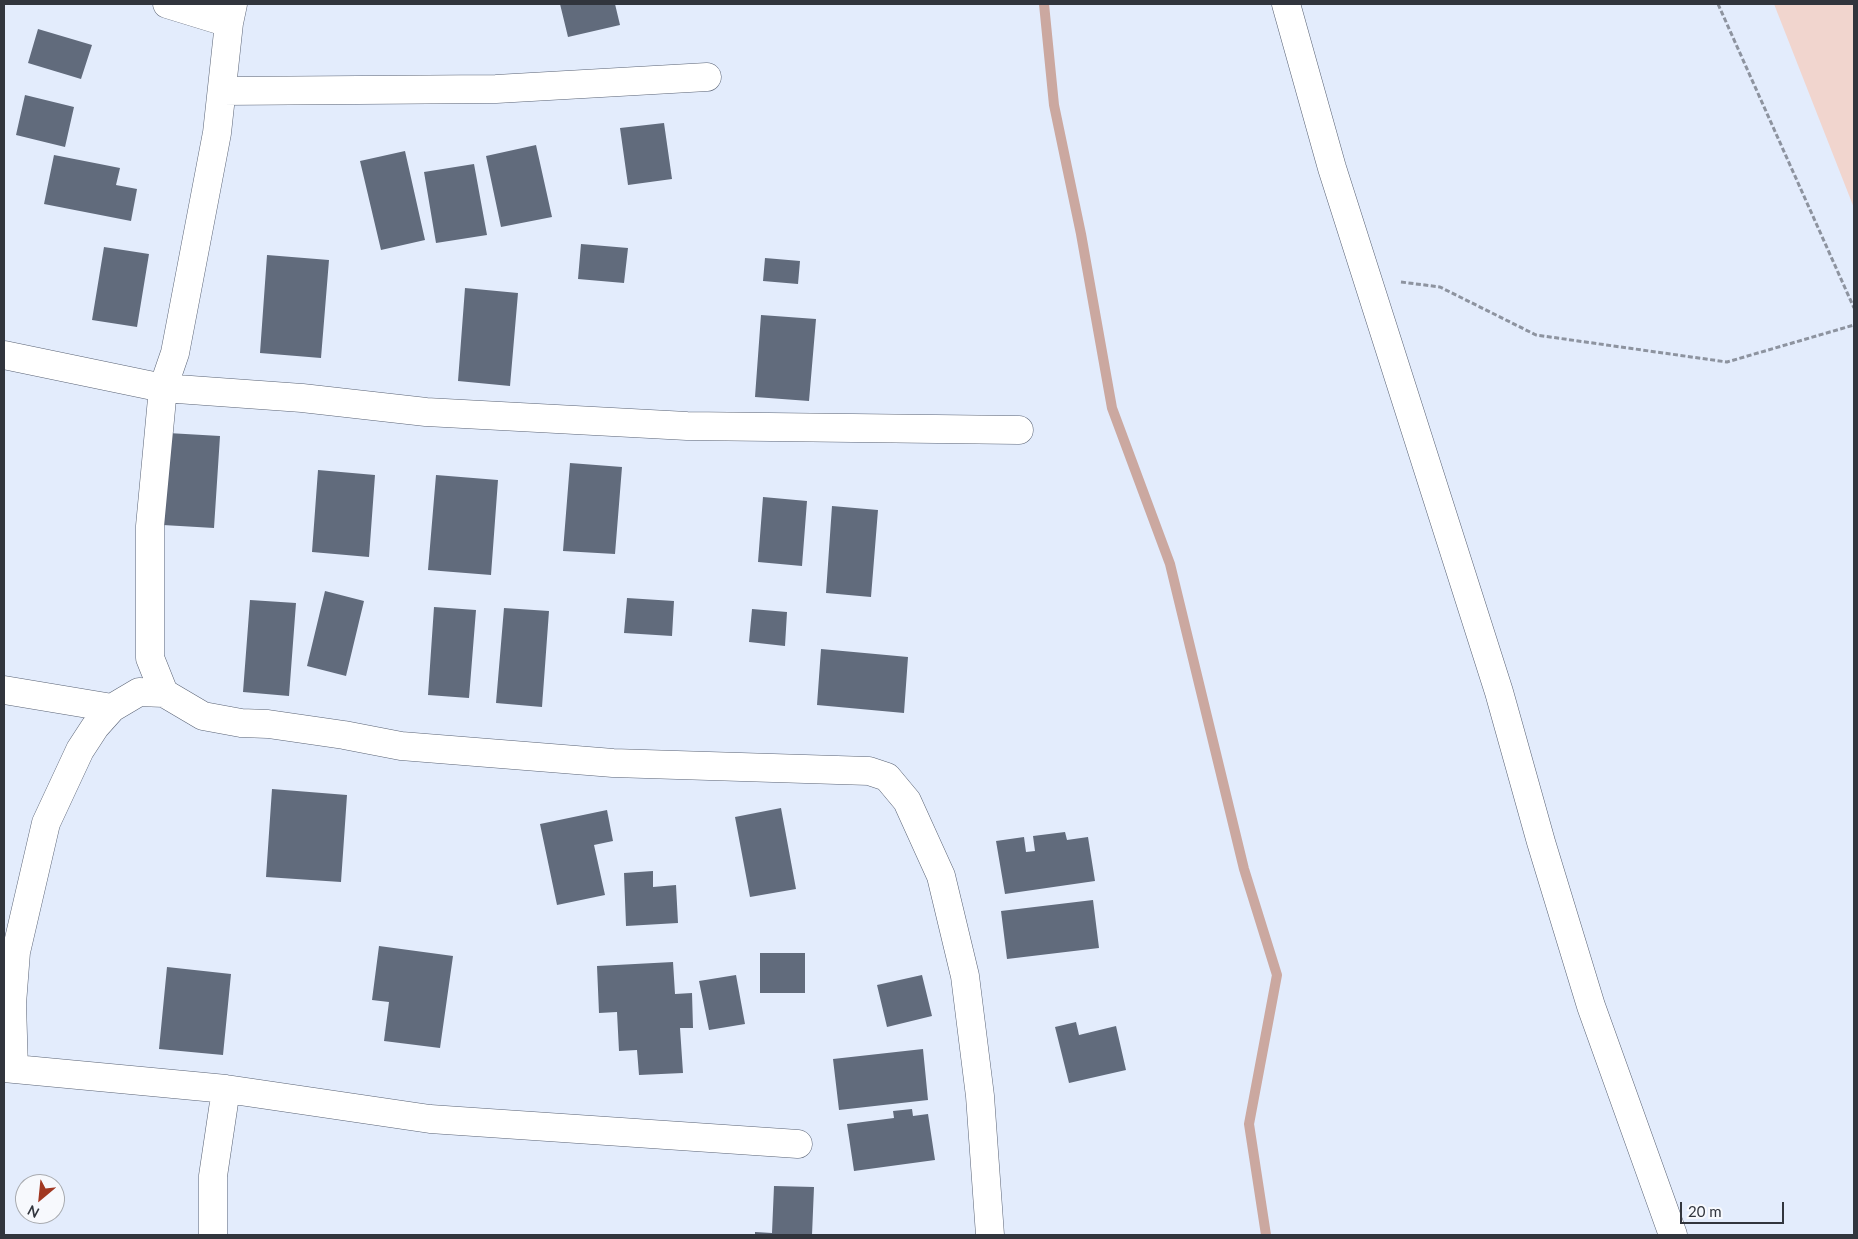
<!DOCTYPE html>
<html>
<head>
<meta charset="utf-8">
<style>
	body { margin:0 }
	#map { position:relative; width:1858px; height:1239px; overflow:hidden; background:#e3ecfc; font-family:Lato,sans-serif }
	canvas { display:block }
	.frame { position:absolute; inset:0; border:5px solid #31353d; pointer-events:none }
	.north { position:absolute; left:15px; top:1174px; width:50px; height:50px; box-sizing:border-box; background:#f7f9fd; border:1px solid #a8abb0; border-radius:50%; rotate:208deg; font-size:14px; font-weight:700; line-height:20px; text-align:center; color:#31353d }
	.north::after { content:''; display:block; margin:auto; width:18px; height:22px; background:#a13822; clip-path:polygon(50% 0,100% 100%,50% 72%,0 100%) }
	.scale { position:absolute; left:1680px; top:1202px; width:104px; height:22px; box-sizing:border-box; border:2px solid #31353d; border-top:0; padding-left:6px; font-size:15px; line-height:18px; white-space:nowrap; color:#31353d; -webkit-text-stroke:4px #f7f9fd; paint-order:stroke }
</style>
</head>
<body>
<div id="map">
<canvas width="1858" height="1239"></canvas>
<div class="frame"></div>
<div class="north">N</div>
<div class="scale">20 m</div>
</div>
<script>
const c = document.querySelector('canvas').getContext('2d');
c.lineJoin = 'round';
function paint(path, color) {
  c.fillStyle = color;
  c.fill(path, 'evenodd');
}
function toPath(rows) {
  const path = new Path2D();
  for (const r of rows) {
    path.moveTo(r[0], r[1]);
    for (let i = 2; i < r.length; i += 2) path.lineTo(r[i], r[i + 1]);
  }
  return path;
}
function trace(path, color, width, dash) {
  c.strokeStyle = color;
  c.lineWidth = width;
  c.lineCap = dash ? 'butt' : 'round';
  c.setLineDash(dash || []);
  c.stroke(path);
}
paint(toPath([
	[1774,4,1854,4,1854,208]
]), '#f1d5ce');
trace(toPath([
	[1044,4,1054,105,1081,234,1112,408,1170,564,1244,869,1277,975,1249,1124,1266,1235]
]), '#cba8a0', 10);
paint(toPath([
	[560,4,615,4,620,25,568,37],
	[38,29,92,45,81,79,28,63],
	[25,95,74,107,65,147,16,135],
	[664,123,672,179,628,185,620,128],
	[536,145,552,217,501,227,486,156],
	[405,151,425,240,381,250,360,161],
	[54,155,120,168,116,185,137,189,131,221,44,204],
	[474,164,487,235,436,243,424,172],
	[581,244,628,248,624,283,578,279],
	[104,247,149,254,137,327,92,320],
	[267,255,329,260,321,358,260,353],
	[765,258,800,261,798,284,763,281],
	[465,288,518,293,510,386,458,381],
	[761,315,816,319,809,401,755,397],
	[168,433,220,436,214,528,163,525],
	[570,463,622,467,615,554,563,551],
	[318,470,375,475,369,557,312,552],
	[436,475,498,480,491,575,428,570],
	[763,497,807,501,802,566,758,562],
	[832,506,878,510,871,597,826,593],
	[325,591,364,601,346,676,307,666],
	[627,598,674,601,672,636,624,633],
	[250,600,296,603,289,696,243,692],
	[434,607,476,610,469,698,428,695],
	[504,608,549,611,542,707,496,703],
	[752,609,787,612,785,646,749,642],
	[821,649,908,657,904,713,817,705],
	[272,789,347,795,341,882,266,877],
	[781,808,796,889,750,897,735,817],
	[607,810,613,841,594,845,605,895,557,905,540,824],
	[1065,832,1067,840,1088,837,1095,881,1005,894,996,841,1024,837,1026,852,1035,851,1033,836],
	[653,871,653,887,676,885,678,923,626,926,624,873],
	[1093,900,1099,948,1007,959,1001,911],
	[379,946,453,956,440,1048,384,1041,389,1002,372,1000],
	[760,953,805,953,805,993,760,993],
	[673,962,675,994,692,993,693,1028,680,1028,683,1073,639,1075,637,1050,619,1051,617,1012,599,1013,597,966],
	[167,967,231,974,223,1055,159,1049],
	[736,975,745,1024,709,1030,699,981],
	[922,975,932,1016,887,1027,877,985],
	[1076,1022,1079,1035,1116,1026,1126,1070,1069,1083,1055,1027],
	[923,1049,928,1100,839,1110,833,1059],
	[912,1109,913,1116,928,1114,935,1160,854,1171,847,1124,894,1118,893,1111],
	[774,1186,814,1187,812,1235,755,1235,755,1232,772,1233]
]), '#616b7c');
const street = toPath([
	[167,4,229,23],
	[233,4,229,23,217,133,175,353,163,388,150,526,150,658,164,693,203,716,241,723,268,724,344,735,401,746,613,763,869,771,887,777,907,801,941,876,965,976,980,1096,990,1235],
	[1286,4,1332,168,1499,692,1541,842,1591,1006,1673,1235],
	[222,91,496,89,707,77],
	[4,355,163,388,302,398,426,412,687,426,1019,430],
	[4,690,112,708],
	[4,1068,226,1089,430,1119,798,1144],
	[14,1069,12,1004,16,952,46,823,80,750,95,727,112,708,139,692,164,693],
	[213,1235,213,1176,226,1089]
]);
trace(street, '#5a6375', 29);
trace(toPath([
	[1718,4,1854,308],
	[1401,282,1440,287,1536,335,1727,362,1854,325]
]), '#8d939f', 3, [5, 2.5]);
trace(street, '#fff', 28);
</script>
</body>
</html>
